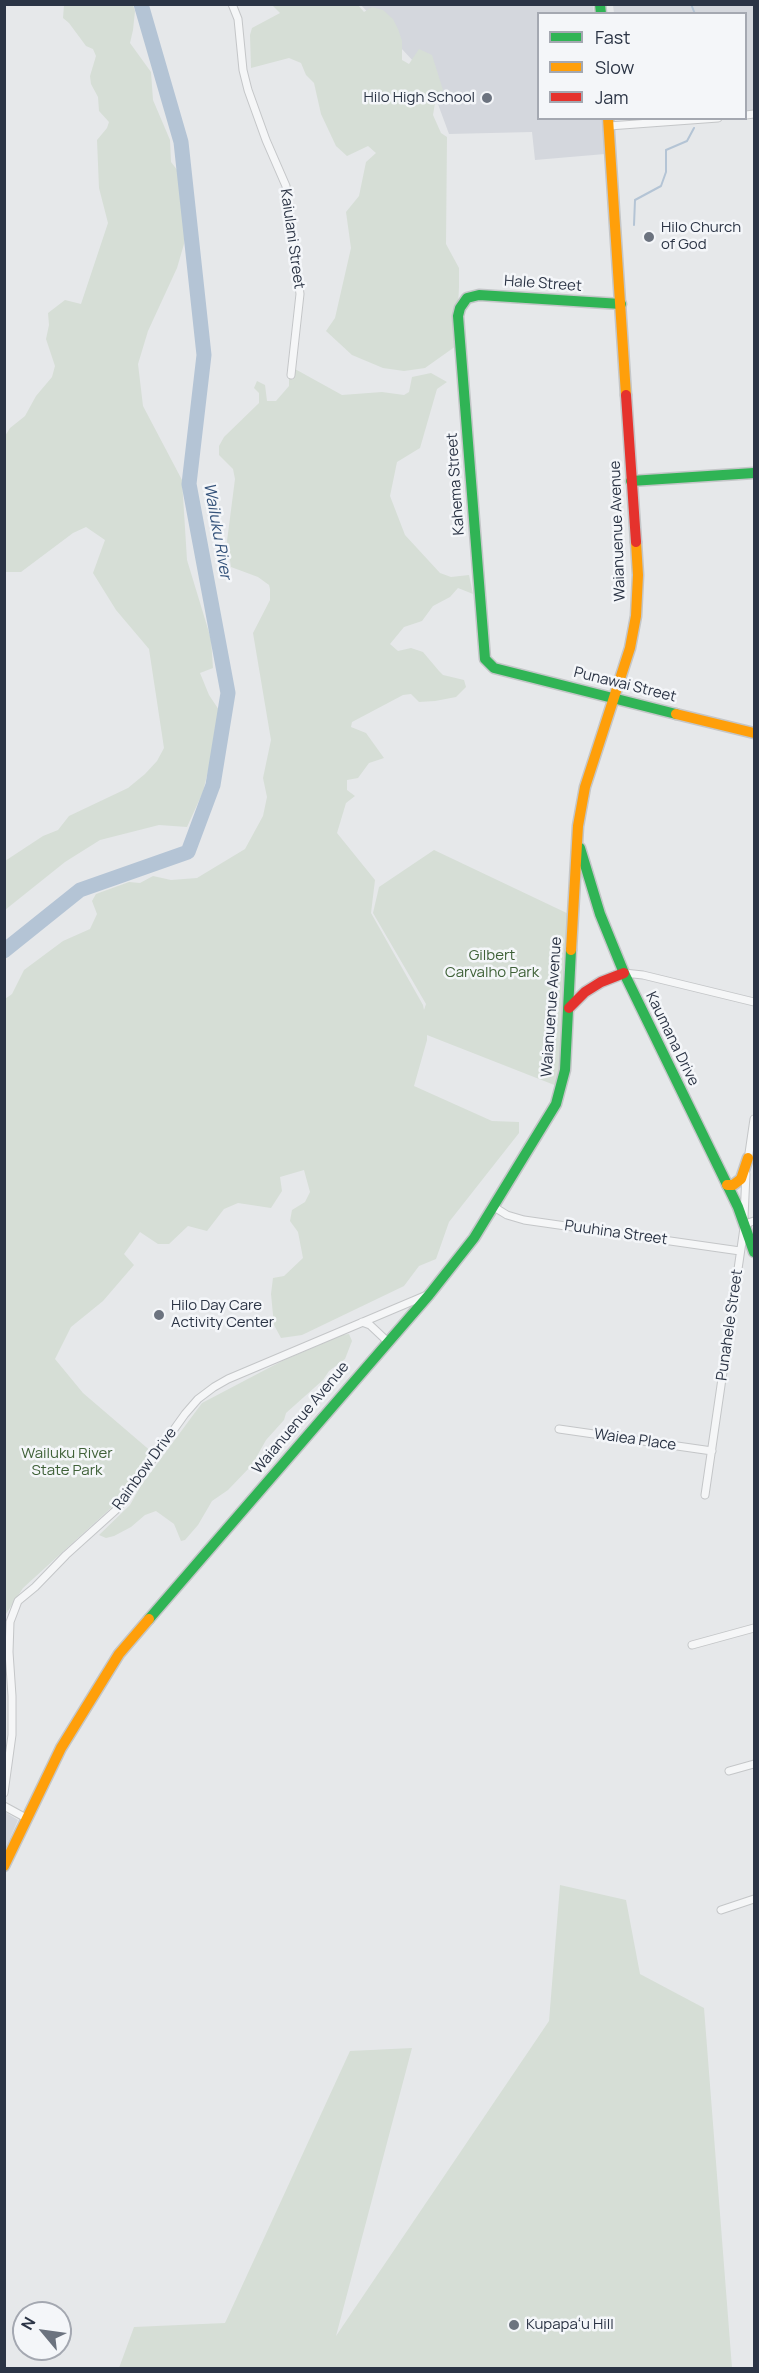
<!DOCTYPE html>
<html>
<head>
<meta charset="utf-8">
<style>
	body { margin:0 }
	#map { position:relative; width:759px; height:2373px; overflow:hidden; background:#e6e8ea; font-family:Manrope,sans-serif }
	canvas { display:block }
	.frame { position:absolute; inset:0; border:6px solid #2b3445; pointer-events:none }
	.legend { position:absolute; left:537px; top:12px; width:210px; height:108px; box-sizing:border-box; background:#f4f6f9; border:2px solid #a4a8b1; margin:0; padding:8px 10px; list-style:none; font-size:18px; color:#2b3445 }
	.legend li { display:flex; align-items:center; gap:12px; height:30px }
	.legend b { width:30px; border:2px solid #a4a8b1 }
	.north { position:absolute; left:12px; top:2301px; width:60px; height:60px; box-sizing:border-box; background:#f4f6f9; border:2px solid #a4a8b1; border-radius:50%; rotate:299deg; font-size:16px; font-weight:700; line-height:24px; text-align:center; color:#2b3445 }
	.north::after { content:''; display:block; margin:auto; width:21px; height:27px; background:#6c737f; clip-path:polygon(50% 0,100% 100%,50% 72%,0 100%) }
</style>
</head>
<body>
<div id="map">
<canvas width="759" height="2373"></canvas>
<div class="frame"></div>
<ul class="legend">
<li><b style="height:8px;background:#30b455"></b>Fast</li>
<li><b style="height:8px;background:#ff9f0a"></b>Slow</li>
<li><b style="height:8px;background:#e5322d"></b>Jam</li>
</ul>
<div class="north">N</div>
</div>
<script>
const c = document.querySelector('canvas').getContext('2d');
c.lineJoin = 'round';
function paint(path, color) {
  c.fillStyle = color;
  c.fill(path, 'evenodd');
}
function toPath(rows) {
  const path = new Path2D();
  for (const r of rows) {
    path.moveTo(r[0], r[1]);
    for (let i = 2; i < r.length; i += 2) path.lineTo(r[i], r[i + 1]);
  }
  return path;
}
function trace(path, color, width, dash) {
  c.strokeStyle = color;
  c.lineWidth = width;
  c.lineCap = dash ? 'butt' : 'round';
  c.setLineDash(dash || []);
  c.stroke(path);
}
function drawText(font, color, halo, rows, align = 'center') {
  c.font = font + ' Manrope,sans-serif';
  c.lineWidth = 5;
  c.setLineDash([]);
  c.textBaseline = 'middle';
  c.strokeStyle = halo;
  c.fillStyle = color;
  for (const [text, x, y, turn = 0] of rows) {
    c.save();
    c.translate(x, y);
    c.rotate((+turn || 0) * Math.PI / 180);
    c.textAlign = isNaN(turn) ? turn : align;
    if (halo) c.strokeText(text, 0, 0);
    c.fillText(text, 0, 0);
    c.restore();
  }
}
paint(toPath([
	[361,5,593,5,594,13,538,14,538,118,602,119,605,154,535,160,532,132,449,134,428,77],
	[613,5,754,5,754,112,746,113,746,14,614,13],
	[5,1812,18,1820,5,1850]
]), '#d4d7dd');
paint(toPath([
	[64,5,133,5,135,11,133,30,130,43,151,72,153,100,170,140,171,162,178,171,184,210,184,244,177,268,148,331,138,364,143,406,182,480,187,560,211,639,213,668,200,673,209,695,219,710,220,720,203,792,187,827,159,825,100,840,65,862,5,910,5,861,43,836,58,830,69,816,128,788,145,774,157,761,164,748,149,649,116,610,93,573,105,540,86,527,73,533,21,572,5,572,5,436,10,428,25,416,36,396,52,377,55,366,46,339,49,325,48,313,65,300,81,304,108,223,99,188,97,140,107,128,109,122,99,111,98,97,91,84,90,76,96,56,93,49,86,46,69,23,63,18],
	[272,5,358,5,364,12,372,7,383,10,393,19,398,29,402,41,402,60,409,64,419,49,432,55,443,90,435,103,433,115,441,133,447,137,446,244,459,268,459,287,456,346,425,368,404,371,383,368,352,355,326,331,335,318,351,248,346,212,359,196,366,162,376,153,368,146,347,156,336,146,321,114,314,83,306,75,301,63,289,58,251,68,250,35,252,28,280,13],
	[295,369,342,395,382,392,404,395,409,392,412,377,431,373,447,382,437,389,420,448,397,462,390,496,405,535,440,573,451,577,469,575,473,594,458,588,450,597,433,606,422,621,404,627,390,644,398,651,411,648,423,652,439,671,443,675,464,680,466,687,456,697,435,701,419,702,411,694,403,695,352,722,351,727,366,733,384,758,369,763,358,778,347,780,347,790,355,796,346,803,337,833,375,880,371,913,423,1005,424,1010,426,1004,373,913,379,887,434,850,573,916,562,1088,427,1035,427,1040,414,1086,492,1121,519,1122,519,1133,449,1222,436,1259,419,1266,404,1286,302,1335,281,1338,274,1325,271,1294,273,1278,284,1276,303,1258,298,1232,290,1221,292,1210,305,1202,310,1192,304,1170,280,1177,282,1191,271,1208,238,1203,224,1209,207,1231,188,1226,169,1244,158,1244,140,1232,124,1254,134,1265,103,1301,71,1327,55,1359,83,1393,153,1453,112,1507,23,1588,6,1614,5,1625,5,999,12,994,24,970,63,941,90,929,97,914,92,901,96,894,129,882,140,883,153,876,171,880,197,878,245,849,263,816,267,797,263,778,271,740,253,633,270,600,270,589,269,585,258,577,231,567,227,541,235,479,233,469,219,455,219,446,224,437,259,403,259,393,254,388,257,381,265,385,267,401,276,401,289,386,289,374],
	[349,1334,352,1341,345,1359,329,1371,323,1380,286,1413,284,1420,266,1440,252,1465,228,1490,212,1501,198,1525,185,1540,181,1541,174,1524,156,1511,145,1515,131,1527,114,1536,106,1538,99,1535,130,1505,140,1487,202,1403,282,1361,342,1335],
	[560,1885,626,1900,640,1974,704,2008,732,2368,119,2368,134,2327,225,2323,350,2051,412,2048,336,2336,549,2021]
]), '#d6ded6');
trace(toPath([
	[691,4,695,14],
	[634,225,635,200,661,186,666,172,666,150,687,141,694,128]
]), '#b4c4d5', 2);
trace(toPath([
	[4,951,80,890,188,852,213,785,228,693,189,484,204,355,181,142,141,4]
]), '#b4c4d5', 15);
const street = toPath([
	[232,4,238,19,243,70,248,90,266,140,286,186,300,294,291,375],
	[746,115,754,114],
	[609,126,718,118],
	[624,973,643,975,754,1002],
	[748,1160,754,1119],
	[494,1207,507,1215,524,1220,740,1251],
	[744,1217,746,1174],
	[745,1224,754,1221],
	[362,1322,370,1325,387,1341],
	[559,1429,712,1451],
	[705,1495,744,1228],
	[692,1645,754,1628],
	[729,1771,754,1764],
	[4,1793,12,1735,12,1696,9,1652,10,1622,18,1601,35,1587,66,1555,117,1509,185,1414,198,1399,214,1387,228,1379,427,1295],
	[4,1806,26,1818],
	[721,1910,754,1899]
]);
const fast = toPath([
	[600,4,601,14],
	[621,304,479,295,467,298,460,308,458,316,485,659,494,668,676,714],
	[631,481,754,473],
	[580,848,600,914,624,973,738,1207,754,1252],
	[149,1619,429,1295,474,1238,556,1104,565,1070,571,950]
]);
const slow = toPath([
	[608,118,626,395],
	[676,714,754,733],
	[571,950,578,826,585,787,630,648,636,616,638,575,636,542],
	[727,1185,733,1185,741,1179,748,1158],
	[4,1866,61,1748,119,1654,149,1619]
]);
const jam = toPath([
	[626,395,636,542],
	[569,1008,585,992,601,982,624,973]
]);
trace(street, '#c4c6c8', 9);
trace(fast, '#c4c6c8', 13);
trace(slow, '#c4c6c8', 13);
trace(jam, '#c4c6c8', 13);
trace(street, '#f5f6f7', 7);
trace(fast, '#30b455', 10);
trace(slow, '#ff9f0a', 10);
trace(jam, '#e5322d', 10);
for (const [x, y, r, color] of [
	[487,98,6,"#6c737f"],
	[649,237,6,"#6c737f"],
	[159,1315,6,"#6c737f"],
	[514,2325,6,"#6c737f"]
]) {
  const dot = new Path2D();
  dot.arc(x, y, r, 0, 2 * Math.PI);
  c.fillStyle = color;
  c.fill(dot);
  trace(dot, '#f4f6f9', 2);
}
drawText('15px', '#2b3445', '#f4f6f9', [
	["Hilo High School",475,98,"right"],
	["Hilo Church",661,228],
	["of God",661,245],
	["Hilo Day Care",171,1306],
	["Activity Center",171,1323],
	["Kupapaʻu Hill",526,2325]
], 'left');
drawText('15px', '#2b3445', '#f4f6f9', [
	["Kaiulani Street",292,239,82],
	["Hale Street",543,284,4],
	["Kahema Street",456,484,-94],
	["Waianuenue Avenue",618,531,-92],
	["Punawai Street",625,685,14],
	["Waianuenue Avenue",552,1007,-86],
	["Kaumana Drive",672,1039,64],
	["Puuhina Street",616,1233,8],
	["Punahele Street",730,1325,-82],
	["Waianuenue Avenue",301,1418,-50],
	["Waiea Place",635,1440,8],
	["Rainbow Drive",145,1469,-54]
]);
drawText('15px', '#3f6138', '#f4f6f9', [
	["Gilbert",492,956],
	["Carvalho Park",492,973],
	["Wailuku River",67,1454],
	["State Park",67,1471]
]);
drawText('italic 16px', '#34527a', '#f4f6f9', [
	["Wailuku River",217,531,80]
]);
</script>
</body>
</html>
